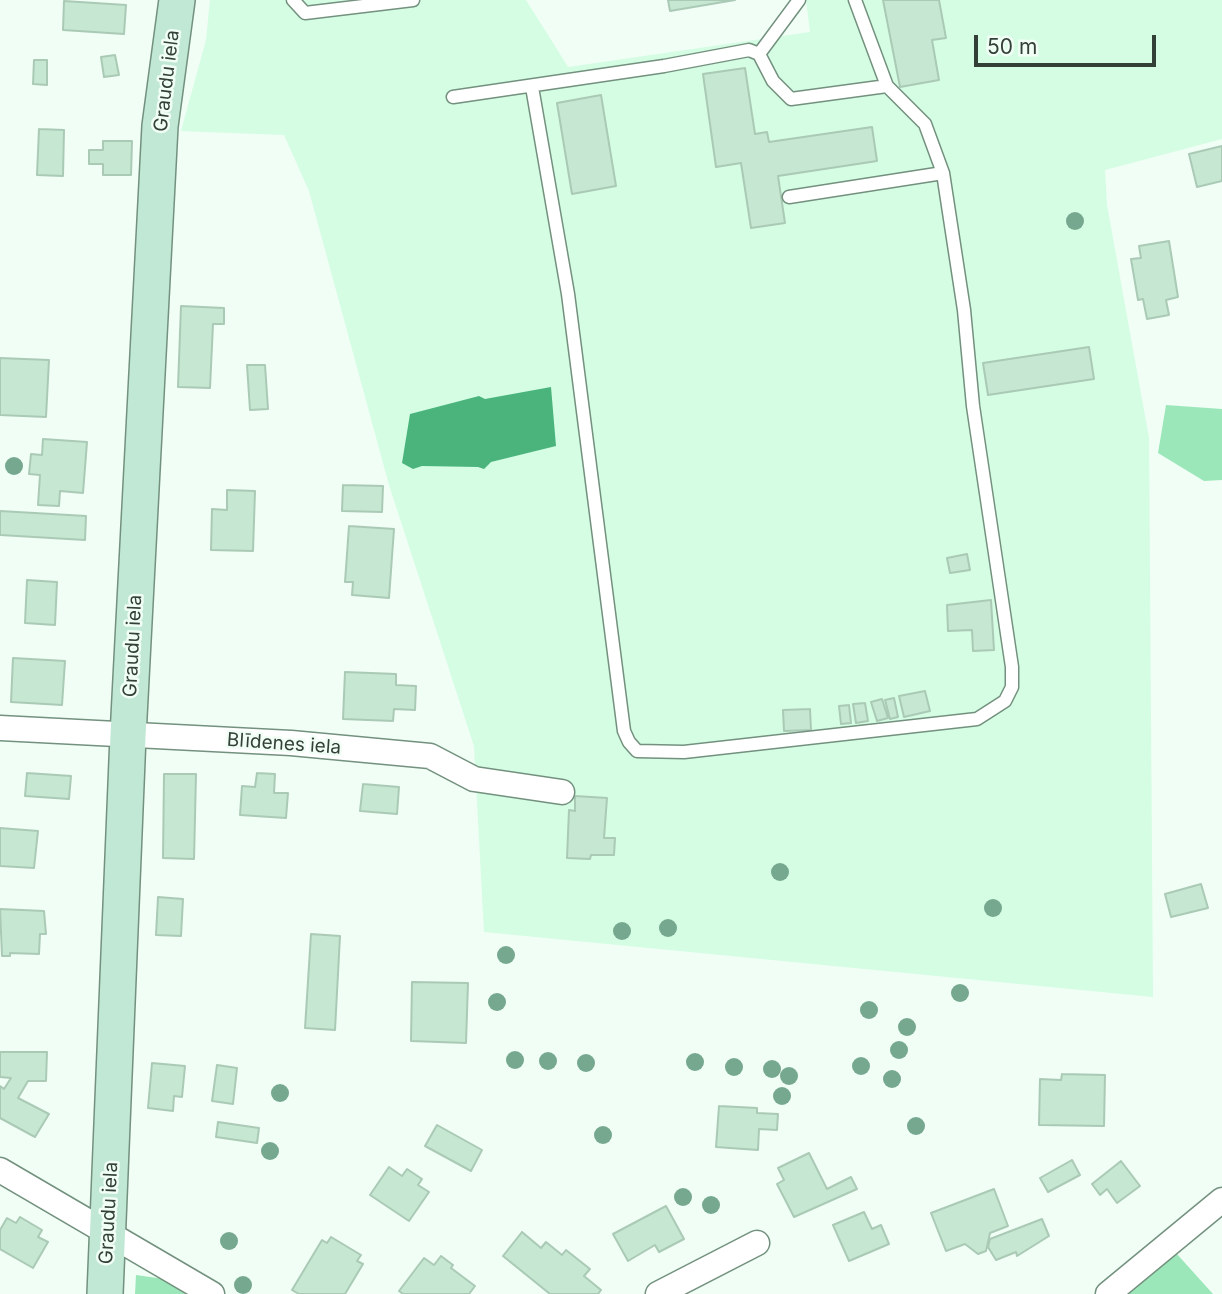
<!DOCTYPE html>
<html>
<head>
<meta charset="utf-8">
<style>
	body { margin:0 }
	#map { position:relative; width:1222px; height:1294px; overflow:hidden; background:#f0fef5; font-family:Inter,sans-serif }
	canvas { display:block }
	.scale { position:absolute; left:974px; top:35px; width:182px; height:32px; box-sizing:border-box; border:4px solid #334038; border-top:0; padding-left:9px; font-size:21px; line-height:24px; white-space:nowrap; color:#334038; -webkit-text-stroke:5px #f0fef5; paint-order:stroke }
</style>
</head>
<body>
<div id="map">
<canvas width="1222" height="1294"></canvas>
<div class="scale">50 m</div>
</div>
<script>
const c = document.querySelector('canvas').getContext('2d');
c.lineJoin = 'round';
function paint(path, color) {
  c.fillStyle = color;
  c.fill(path, 'evenodd');
}
function toPath(rows) {
  const path = new Path2D();
  for (const r of rows) {
    path.moveTo(r[0], r[1]);
    for (let i = 2; i < r.length; i += 2) path.lineTo(r[i], r[i + 1]);
  }
  return path;
}
function trace(path, color, width, dash) {
  c.strokeStyle = color;
  c.lineWidth = width;
  c.lineCap = dash ? 'butt' : 'round';
  c.setLineDash(dash || []);
  c.stroke(path);
}
function drawText(font, color, halo, rows, align = 'center') {
  c.font = font + ' Inter,sans-serif';
  c.lineWidth = 5;
  c.setLineDash([]);
  c.textBaseline = 'middle';
  c.strokeStyle = halo;
  c.fillStyle = color;
  for (const [text, x, y, turn = 0] of rows) {
    c.save();
    c.translate(x, y);
    c.rotate((+turn || 0) * Math.PI / 180);
    c.textAlign = isNaN(turn) ? turn : align;
    if (halo) c.strokeText(text, 0, 0);
    c.fillText(text, 0, 0);
    c.restore();
  }
}
paint(toPath([
	[210,0,526,0,568,67,810,32,806,0,1222,0,1222,139,1105,170,1107,205,1149,438,1153,997,484,932,474,746,389,485,309,191,284,135,181,131,206,40]
]), '#d4fde3');
paint(toPath([
	[1166,405,1222,409,1222,480,1204,481,1158,453],
	[1176,1253,1213,1294,1127,1294],
	[136,1275,164,1279,186,1294,135,1294]
]), '#9ce7ba');
paint(toPath([
	[551,387,556,446,491,462,484,469,478,467,422,466,413,469,402,463,410,414,479,396,485,399]
]), '#4bb47d');
const building = toPath([
	[668,0,735,0,670,11,668,0],
	[883,0,939,0,946,38,932,40,939,80,900,87,883,0],
	[64,1,126,5,124,34,63,30,64,1],
	[115,55,119,75,104,77,101,57,115,55],
	[34,60,47,60,47,85,33,84,34,60],
	[745,68,755,134,767,132,769,142,872,127,877,161,778,176,785,223,751,228,741,163,716,167,703,74,745,68],
	[601,95,616,186,572,194,557,103,601,95],
	[39,129,64,130,63,176,37,175,39,129],
	[103,141,132,141,131,175,103,175,103,164,89,164,89,150,103,150,103,141],
	[1222,146,1222,181,1197,187,1189,154,1222,146],
	[1169,241,1178,297,1166,300,1169,315,1147,319,1143,299,1138,300,1131,259,1141,258,1139,246,1169,241],
	[181,306,224,308,224,324,213,324,210,388,178,387,181,306],
	[1089,347,1094,379,988,395,983,363,1089,347],
	[0,358,49,360,46,417,0,415,0,358],
	[247,365,265,365,268,409,250,410,247,365],
	[43,439,87,442,83,493,60,491,59,506,38,505,40,475,29,474,31,454,42,455,43,439],
	[343,485,383,486,382,512,342,511,343,485],
	[227,490,255,491,253,551,211,550,212,509,227,510,227,490],
	[0,511,86,516,85,540,0,535,0,511],
	[349,526,394,529,389,598,352,595,353,582,345,582,349,526],
	[967,554,970,570,950,573,947,558,967,554],
	[27,580,57,582,55,625,25,623,27,580],
	[991,600,994,650,973,651,972,630,948,631,947,605,991,600],
	[13,658,65,661,62,705,11,702,13,658],
	[345,672,396,674,396,685,416,686,415,710,394,709,393,721,343,719,345,672],
	[925,691,930,711,904,717,899,696,925,691],
	[894,698,898,717,890,719,885,700,894,698],
	[882,699,888,718,877,721,871,702,882,699],
	[865,703,868,721,856,723,853,704,865,703],
	[849,705,851,723,841,724,839,706,849,705],
	[810,709,811,730,784,731,783,710,810,709],
	[27,773,71,776,69,799,25,796,27,773],
	[257,773,275,774,274,793,288,793,286,818,240,815,242,786,255,787,257,773],
	[164,774,196,774,194,859,163,858,164,774],
	[363,784,399,787,397,814,360,811,363,784],
	[575,796,607,798,604,838,615,838,614,855,591,855,590,859,567,858,569,810,575,811,575,796],
	[0,828,38,831,34,868,0,866,0,828],
	[1201,884,1208,908,1171,917,1165,894,1201,884],
	[158,897,183,899,181,936,156,935,158,897],
	[0,909,44,911,46,934,40,934,39,954,10,953,10,956,2,956,0,909],
	[311,934,340,936,335,1030,305,1028,311,934],
	[412,982,468,983,466,1043,411,1041,412,982],
	[0,1052,47,1052,46,1081,28,1081,18,1098,49,1114,35,1137,0,1118,0,1086,4,1089,11,1078,0,1077,0,1052],
	[152,1063,185,1066,182,1097,174,1096,173,1111,148,1108,152,1063],
	[217,1065,237,1068,233,1104,212,1101,217,1065],
	[1062,1074,1105,1075,1104,1126,1039,1125,1040,1079,1061,1080,1062,1074],
	[719,1106,757,1108,757,1113,778,1114,777,1130,759,1129,758,1150,716,1147,719,1106],
	[218,1122,259,1128,257,1143,216,1137,218,1122],
	[437,1125,482,1150,471,1171,425,1146,437,1125],
	[809,1153,827,1189,851,1177,857,1189,794,1217,777,1184,784,1180,778,1168,809,1153],
	[1072,1160,1080,1175,1048,1192,1040,1178,1072,1160],
	[1121,1161,1140,1186,1117,1203,1107,1189,1100,1195,1092,1184,1121,1161],
	[389,1167,402,1176,407,1169,422,1179,418,1185,429,1192,409,1221,370,1195,389,1167],
	[994,1189,1008,1226,990,1233,986,1251,978,1254,965,1244,946,1251,931,1213,994,1189],
	[666,1206,684,1239,659,1252,655,1245,628,1261,613,1234,666,1206],
	[864,1212,872,1229,881,1225,889,1244,849,1261,833,1225,864,1212],
	[20,1217,42,1230,38,1237,48,1242,33,1268,0,1249,0,1230,7,1218,16,1223,20,1217],
	[1042,1219,1049,1236,1017,1256,1016,1252,996,1260,988,1247,990,1239,1042,1219],
	[522,1232,541,1248,546,1242,562,1255,566,1250,590,1269,584,1276,601,1290,598,1294,550,1294,503,1256,522,1232],
	[331,1237,361,1255,357,1261,363,1264,345,1294,299,1294,292,1290,322,1240,327,1243,331,1237],
	[441,1256,453,1265,451,1268,475,1286,469,1294,403,1294,399,1291,424,1258,434,1265,441,1256]
]);
paint(building, '#c6e7d2');
trace(building, '#aacab6', 2);
const lane = toPath([
	[293,0,305,13,413,0],
	[759,54,773,81,791,99,887,86],
	[532,87,568,294,624,731,629,742,637,751,684,752,977,719,1005,701,1012,687,1012,667,973,406,964,310,943,173,925,124,887,86,855,0],
	[453,97,664,66,749,50,759,54,799,0],
	[789,197,943,173]
]);
const street = toPath([
	[0,728,291,743,430,756,474,779,562,792],
	[0,1170,212,1294],
	[658,1294,757,1243],
	[1108,1294,1222,1200]
]);
const secondary = toPath([
	[105,1294,128,736,160,126,177,0]
]);
trace(lane, '#73917e', 15);
trace(street, '#73917e', 27);
trace(secondary, '#73917e', 38);
trace(lane, '#fff', 12);
trace(street, '#fff', 24);
trace(secondary, '#c1e8d5', 35);
c.fillStyle = '#76a88f';
for (const [x, y] of [
	[1075,221],
	[14,466],
	[780,872],
	[993,908],
	[668,928],
	[622,931],
	[506,955],
	[960,993],
	[497,1002],
	[869,1010],
	[907,1027],
	[899,1050],
	[515,1060],
	[548,1061],
	[695,1062],
	[586,1063],
	[861,1066],
	[734,1067],
	[772,1069],
	[789,1076],
	[892,1079],
	[280,1093],
	[782,1096],
	[916,1126],
	[603,1135],
	[270,1151],
	[683,1197],
	[711,1205],
	[229,1241],
	[243,1285]
]) {
  c.beginPath();
  c.arc(x, y, 9, 0, 2 * Math.PI);
  c.fill();
}
drawText('19px', '#334038', '#f0fef5', [
	["Graudu iela",167,81,-83],
	["Graudu iela",133,646,-87],
	["Blīdenes iela",284,744,4],
	["Graudu iela",109,1213,-87]
]);
</script>
</body>
</html>
